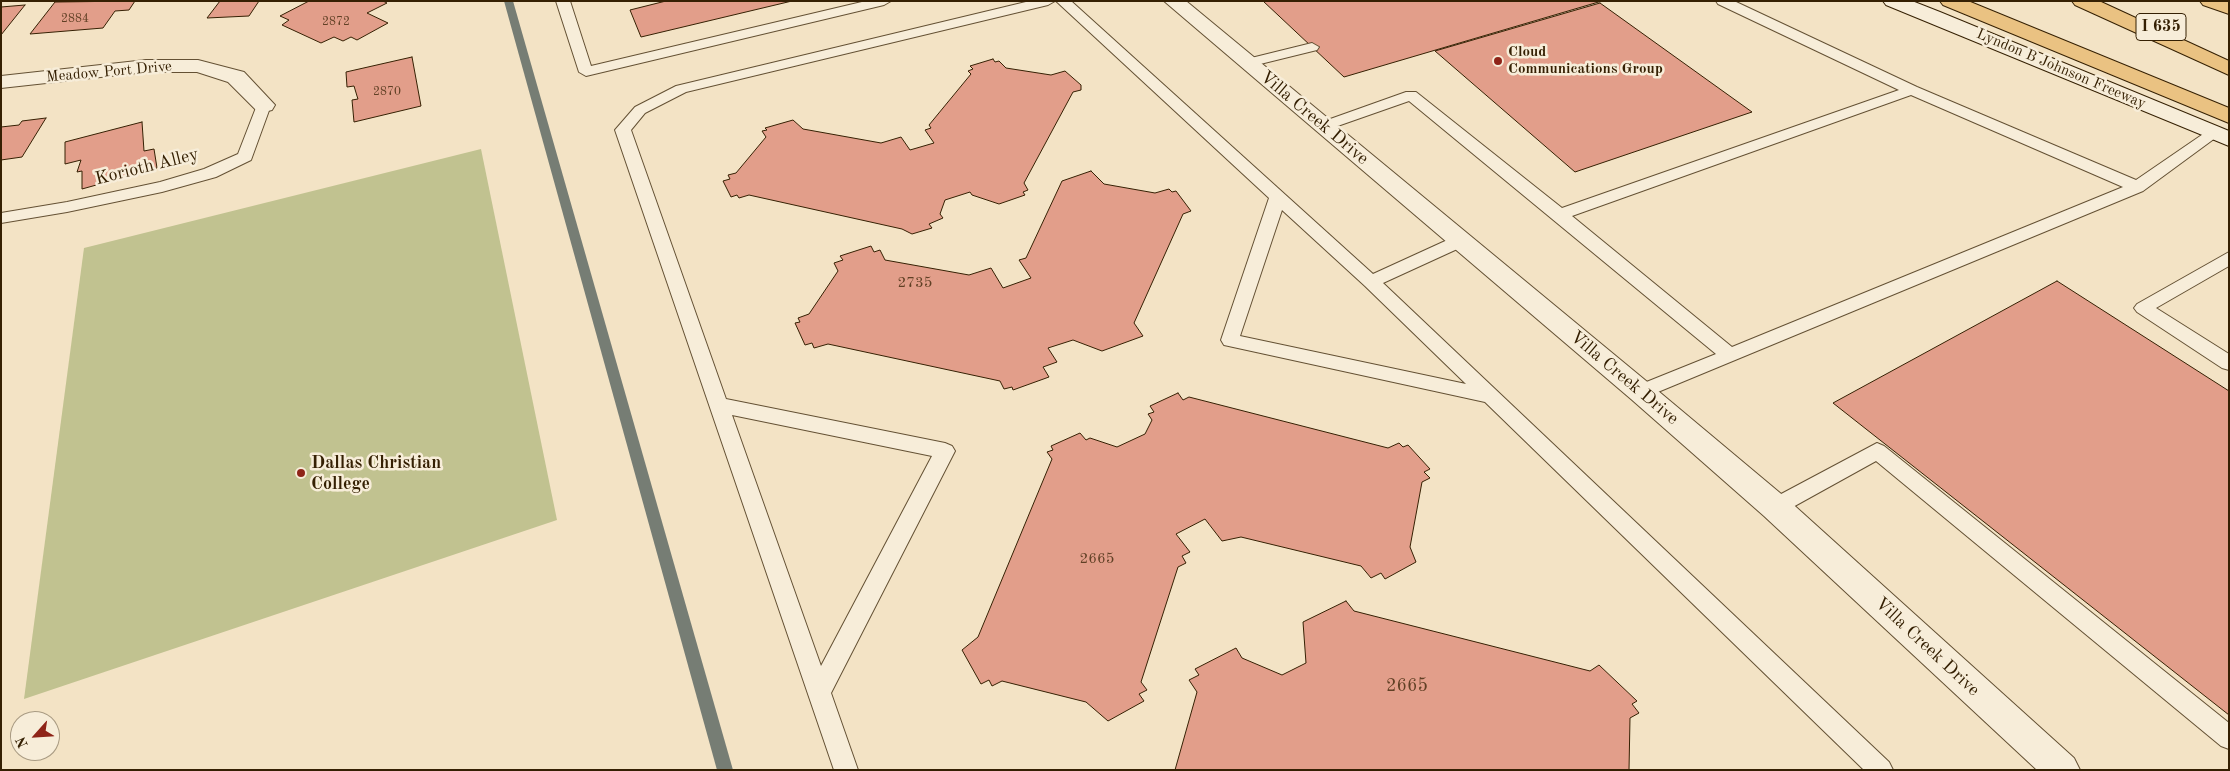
<!DOCTYPE html>
<html>
<head>
<meta charset="utf-8">
<style>
	body { margin:0 }
	#map { position:relative; width:2230px; height:771px; overflow:hidden; background:#f3e3c5; font-family:"Old Standard TT",serif }
	canvas { display:block }
	.frame { position:absolute; inset:0; border:2px solid #352003; pointer-events:none }
	.north { position:absolute; left:10px; top:711px; width:50px; height:50px; box-sizing:border-box; background:#f7edd9; border:1px solid #a99b83; border-radius:50%; rotate:244deg; font-size:14px; font-weight:700; line-height:20px; text-align:center; color:#352003 }
	.north::after { content:''; display:block; margin:auto; width:18px; height:22px; background:#8f2418; clip-path:polygon(50% 0,100% 100%,50% 72%,0 100%) }
</style>
</head>
<body>
<div id="map">
<canvas width="2230" height="771"></canvas>
<div class="frame"></div>
<div class="north">N</div>
</div>
<script>
const c = document.querySelector('canvas').getContext('2d');
c.lineJoin = 'round';
function paint(path, color) {
  c.fillStyle = color;
  c.fill(path, 'evenodd');
}
function toPath(rows) {
  const path = new Path2D();
  for (const r of rows) {
    path.moveTo(r[0], r[1]);
    for (let i = 2; i < r.length; i += 2) path.lineTo(r[i], r[i + 1]);
  }
  return path;
}
function trace(path, color, width, dash) {
  c.strokeStyle = color;
  c.lineWidth = width;
  c.lineCap = dash ? 'butt' : 'round';
  c.setLineDash(dash || []);
  c.stroke(path);
}
function drawText(font, color, halo, rows, align = 'center') {
  c.font = font + ' "Old Standard TT",serif';
  c.lineWidth = 5;
  c.setLineDash([]);
  c.textBaseline = 'middle';
  c.strokeStyle = halo;
  c.fillStyle = color;
  for (const [text, x, y, turn = 0] of rows) {
    c.save();
    c.translate(x, y);
    c.rotate((+turn || 0) * Math.PI / 180);
    c.textAlign = isNaN(turn) ? turn : align;
    if (halo) c.strokeText(text, 0, 0);
    c.fillText(text, 0, 0);
    c.restore();
  }
}
paint(toPath([
	[481,149,557,520,24,699,84,248]
]), '#c1c290');
paint(toPath([
	[504,1,513,1,733,770,717,770,504,1]
]), '#767d74');
const building = toPath([
	[135,1,129,10,115,11,103,28,30,34,55,2,135,1],
	[220,1,259,1,249,16,207,18,220,1],
	[309,1,383,1,387,3,367,13,388,23,357,40,351,37,343,41,334,37,321,43,282,25,289,20,280,16,309,1],
	[666,1,792,1,641,37,630,10,666,1],
	[1263,1,1602,1,1344,77,1263,1],
	[1600,3,1752,112,1575,172,1435,51,1600,3],
	[25,5,1,35,1,7,25,5],
	[412,57,421,106,354,122,352,100,358,99,357,96,354,86,347,87,346,72,412,57],
	[993,59,995,62,999,61,1006,68,1051,75,1065,71,1081,85,1081,90,1073,92,1024,183,1028,190,1023,192,1025,195,999,204,972,195,970,192,945,200,940,214,943,218,929,224,932,228,912,234,902,229,749,195,739,198,737,195,731,197,723,181,730,179,728,175,736,173,766,137,762,131,767,130,765,128,793,120,803,129,881,143,901,137,910,150,934,143,925,130,931,128,929,125,971,74,968,71,973,69,970,66,993,59],
	[46,118,22,157,1,160,1,127,19,125,22,121,46,118],
	[142,122,144,151,154,149,157,168,82,189,82,171,77,172,81,160,65,164,65,142,142,122],
	[1091,171,1104,184,1155,193,1169,189,1172,192,1176,191,1191,211,1183,214,1134,323,1143,336,1102,351,1073,340,1048,348,1057,362,1043,367,1049,377,1013,390,1012,387,1004,389,1000,381,828,344,814,348,812,343,805,345,795,323,800,322,798,318,809,314,838,271,834,263,843,260,840,256,871,246,874,252,880,250,885,260,969,275,991,268,1003,288,1031,278,1019,260,1026,258,1062,181,1091,171],
	[2057,281,2229,391,2229,715,1833,403,2057,281],
	[1178,393,1183,400,1189,397,1388,448,1399,443,1403,447,1408,445,1430,469,1424,472,1430,478,1422,482,1410,547,1416,562,1385,579,1381,573,1371,578,1361,566,1241,537,1222,541,1205,519,1176,534,1190,552,1182,556,1186,563,1178,567,1141,682,1147,690,1139,694,1144,701,1108,721,1086,702,1002,681,992,686,989,680,981,684,962,650,978,637,1052,459,1047,452,1053,450,1051,446,1080,433,1086,440,1090,438,1117,447,1145,434,1152,420,1148,414,1154,412,1150,406,1178,393],
	[1346,601,1354,611,1590,671,1599,665,1637,701,1632,704,1639,713,1630,718,1629,770,1175,770,1197,692,1189,680,1199,675,1195,669,1236,648,1242,658,1282,675,1306,663,1303,622,1346,601]
]);
paint(building, '#e29e8a');
trace(building, '#352003', 1);
const service = toPath([
	[556,1,570,1,591,66,866,1,891,1,884,5,586,76,579,72,556,1],
	[1030,1,1055,1,1048,5,686,92,645,113,631,130,726,399,945,443,952,446,955,451,831,693,858,770,834,770,615,130,635,107,676,86,1030,1],
	[732,415,932,456,821,666,732,415],
	[1056,1,1071,1,1373,274,1454,237,1460,235,1466,237,1468,241,1466,245,1383,283,1889,762,1893,770,1864,770,1485,402,1224,345,1221,340,1269,198,1056,1],
	[1282,210,1365,286,1466,384,1240,336,1282,210],
	[1716,1,1734,1,1917,87,2136,180,2209,130,2219,130,2222,133,2143,191,1641,399,1634,397,1632,392,1634,387,1716,354,1409,101,1329,129,1319,129,1316,126,1319,123,1406,92,1416,92,1562,208,1899,90,1718,4,1716,1],
	[1911,95,2123,187,1732,347,1572,216,1911,95],
	[1312,43,1319,47,1317,50,1248,67,1241,63,1243,60,1312,43],
	[264,101,269,102,271,105,251,160,216,177,162,192,67,212,1,223,1,213,67,202,160,182,204,169,238,154,257,105,259,102,264,101],
	[2229,252,2229,266,2156,308,2229,354,2229,370,2222,368,2137,312,2134,308,2137,304,2229,252],
	[1877,443,1884,446,2229,723,2229,749,2221,746,1876,461,1782,513,1775,515,1768,513,1765,507,1768,501,1877,443]
]);
const minor = toPath([
	[1164,1,1186,1,1651,385,1786,498,2074,758,2080,770,2037,770,1764,516,1631,399,1164,1],
	[146,60,198,60,244,72,275,105,272,110,264,112,256,110,228,82,197,72,146,72,1,88,1,76,146,60]
]);
const secondary = toPath([
	[1883,1,1912,1,1940,12,2229,131,2229,146,1886,5,1883,1]
]);
const motorway = toPath([
	[1940,1,1968,1,2229,108,2229,123,1943,5,1940,1],
	[2072,1,2099,1,2229,61,2229,75,2075,5,2072,1],
	[2200,1,2229,1,2229,14,2203,5,2200,1]
]);
trace(service, '#645134', 2);
trace(minor, '#645134', 2);
trace(secondary, '#352003', 2);
trace(motorway, '#352003', 2);
paint(service, '#f7edd9');
paint(minor, '#f7edd9');
paint(secondary, '#f7edd9');
paint(motorway, '#eac282');
for (const [x, y, r, color] of [
	[1498,61,5,"#8f2418"],
	[301,473,5,"#8f2418"]
]) {
  const dot = new Path2D();
  dot.arc(x, y, r, 0, 2 * Math.PI);
  c.fillStyle = color;
  c.fill(dot);
  trace(dot, '#f7edd9', 2);
}
drawText('12px', '#604025', null, [
	["2884",75,19],
	["2872",336,22],
	["2870",387,92]
]);
drawText('bold 15px', '#352003', '#f7edd9', [
	["Cloud",1508,52],
	["Communications Group",1508,69]
], 'left');
drawText('15px', '#352003', '#f7edd9', [
	["Lyndon B Johnson Freeway",2061,69,23],
	["Meadow Port Drive",109,72,-5]
]);
drawText('15px', '#604025', null, [
	["2735",915,283],
	["2665",1097,559]
]);
for (const [x, y, w] of [
	[2161,27,50]
]) {
  const box = new Path2D();
  box.roundRect(x - w / 2, y - 13.5, w, 27, 4);
  c.fillStyle = '#f7edd9';
  c.fill(box);
  trace(box, '#352003', 1);
}
drawText('bold 16px', '#352003', null, [
	["I 635",2161,27]
]);
drawText('18px', '#352003', '#f7edd9', [
	["Villa Creek Drive",1314,118,40],
	["Korioth Alley",147,167,-14],
	["Villa Creek Drive",1624,378,40],
	["Villa Creek Drive",1927,647,43]
]);
drawText('bold 18px', '#352003', '#f7edd9', [
	["Dallas Christian",311,463],
	["College",311,484]
], 'left');
drawText('18px', '#604025', null, [
	["2665",1407,686]
]);
</script>
</body>
</html>
